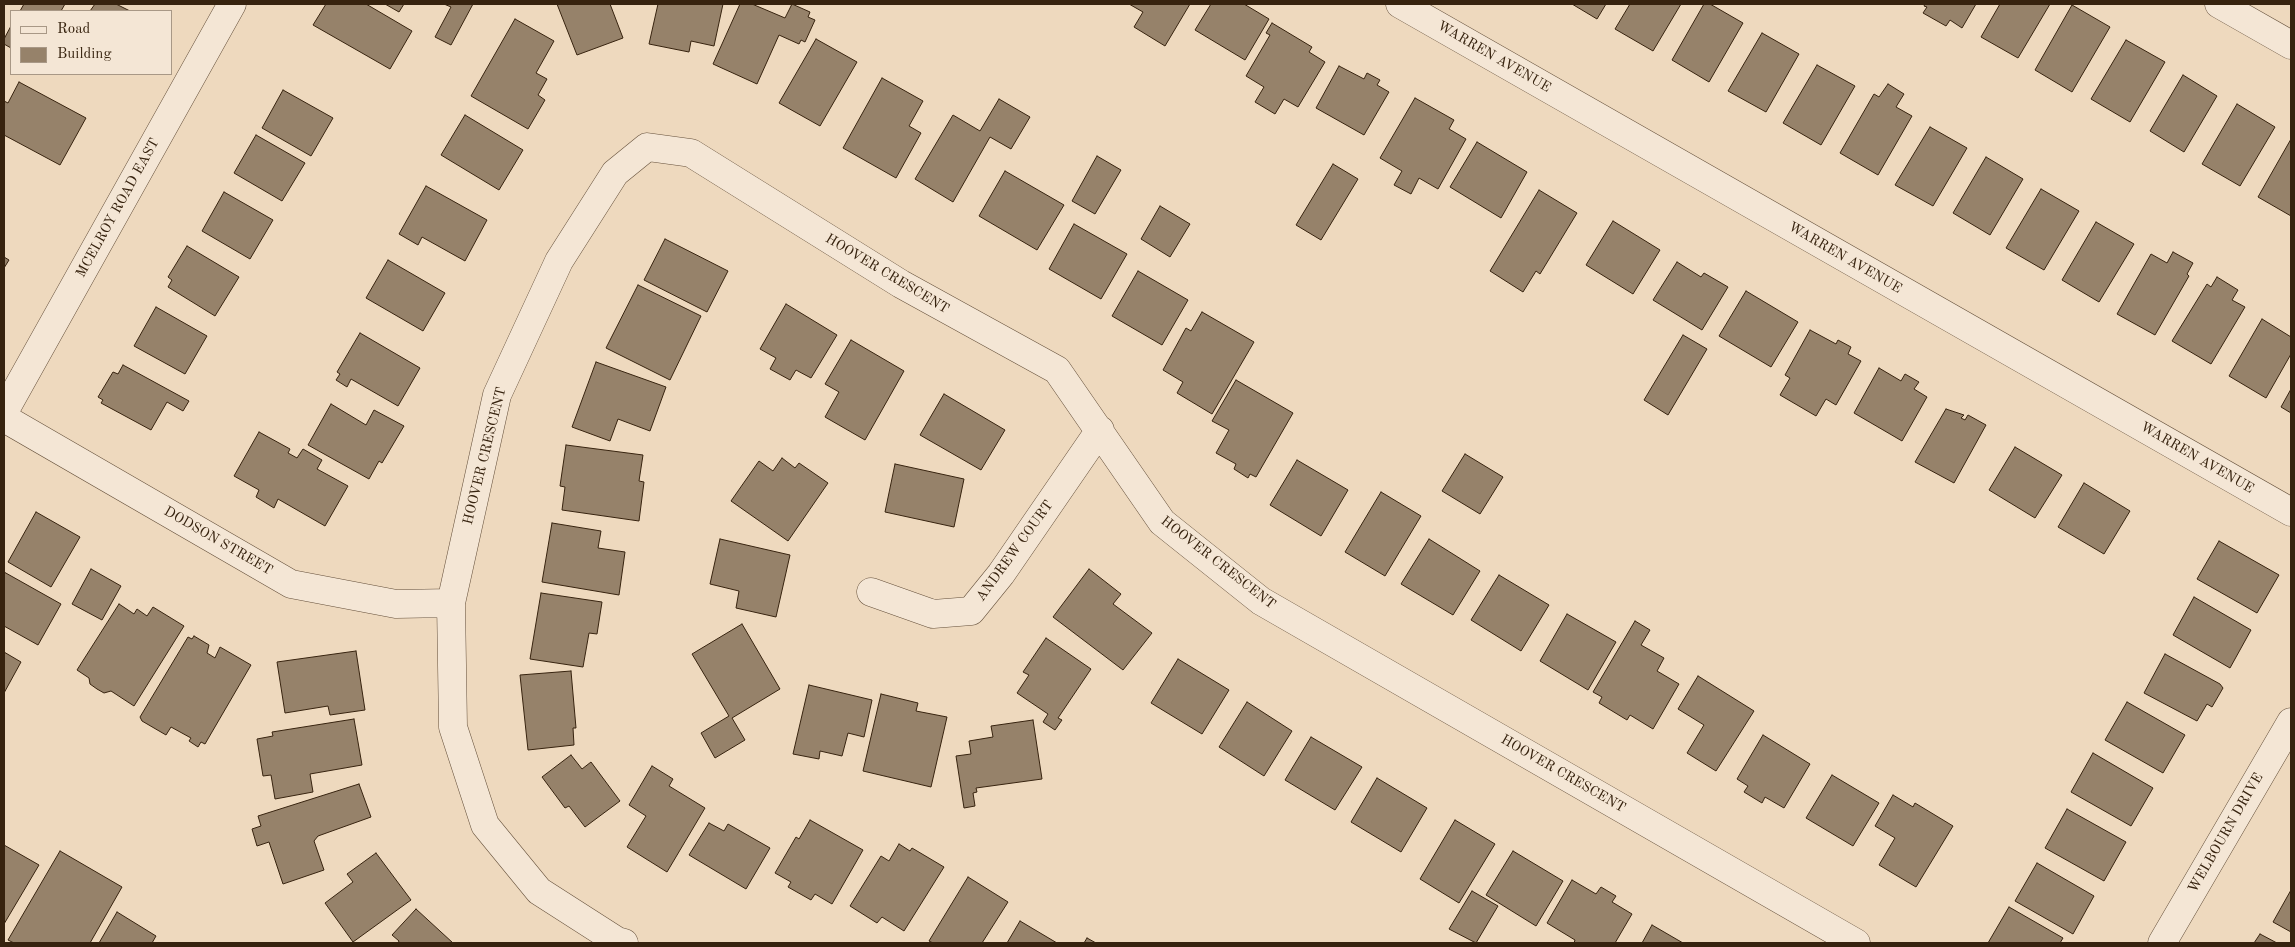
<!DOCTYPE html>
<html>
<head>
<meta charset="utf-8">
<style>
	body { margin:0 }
	#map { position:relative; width:2295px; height:947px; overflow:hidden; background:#eed9be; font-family:"Old Standard TT",serif }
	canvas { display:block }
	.frame { position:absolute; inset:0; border:5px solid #37230f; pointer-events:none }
	.legend { position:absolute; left:10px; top:10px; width:162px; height:65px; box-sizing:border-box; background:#f4e6d5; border:1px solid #a89886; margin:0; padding:6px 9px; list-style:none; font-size:15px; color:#37230f }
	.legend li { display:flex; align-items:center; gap:10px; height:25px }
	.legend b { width:25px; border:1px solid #a89886 }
</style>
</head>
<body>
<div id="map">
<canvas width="2295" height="947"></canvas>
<div class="frame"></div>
<ul class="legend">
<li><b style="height:6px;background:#f4e6d5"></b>Road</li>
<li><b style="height:14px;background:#96826a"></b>Building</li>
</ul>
</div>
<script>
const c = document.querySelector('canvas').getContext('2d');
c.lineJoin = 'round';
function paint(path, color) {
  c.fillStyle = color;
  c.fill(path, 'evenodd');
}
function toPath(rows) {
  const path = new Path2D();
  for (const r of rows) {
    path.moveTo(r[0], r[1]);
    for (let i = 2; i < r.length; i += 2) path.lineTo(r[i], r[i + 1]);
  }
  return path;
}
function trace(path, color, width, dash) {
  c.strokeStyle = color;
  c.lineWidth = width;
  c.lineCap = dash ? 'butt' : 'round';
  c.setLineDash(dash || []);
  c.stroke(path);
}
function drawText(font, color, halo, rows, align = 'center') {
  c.font = font + ' "Old Standard TT",serif';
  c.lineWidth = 4;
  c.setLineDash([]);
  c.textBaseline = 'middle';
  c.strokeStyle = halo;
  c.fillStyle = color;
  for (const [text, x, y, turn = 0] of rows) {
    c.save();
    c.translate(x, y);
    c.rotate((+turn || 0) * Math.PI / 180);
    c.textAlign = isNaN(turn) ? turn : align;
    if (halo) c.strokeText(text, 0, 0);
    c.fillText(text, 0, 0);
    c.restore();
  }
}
const building = toPath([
	[24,4,65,4,61,11,20,11,24,4],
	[95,4,116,4,130,11,90,11,95,4],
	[326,4,366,4,412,31,390,69,313,25,326,4],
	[385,4,404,4,399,12,385,4],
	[444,4,473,4,451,45,435,37,451,7,444,4],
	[557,4,610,4,623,38,577,55,557,4],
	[658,4,723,4,714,46,691,41,689,52,649,44,658,4],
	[740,4,752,4,785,18,792,4,810,12,808,17,815,20,805,42,801,40,799,44,779,35,757,84,713,64,740,4],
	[1129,4,1190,4,1165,46,1134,27,1143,12,1129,4],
	[1211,4,1244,4,1269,19,1245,60,1195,30,1211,4],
	[1572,4,1606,4,1597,19,1572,4],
	[1630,4,1681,4,1653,51,1615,29,1630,4],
	[1704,4,1710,4,1743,23,1709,82,1672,60,1704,4],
	[1925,4,1976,4,1962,28,1950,20,1946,26,1923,13,1927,7,1924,6,1925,4],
	[2000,4,2050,4,2018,58,1981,37,2000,4],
	[2072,5,2110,27,2072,92,2035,70,2072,5],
	[515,19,554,41,536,73,547,79,538,95,545,100,528,129,471,96,515,19],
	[1272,23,1312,47,1309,52,1325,62,1298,107,1284,99,1275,114,1255,102,1264,87,1246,76,1270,35,1266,33,1272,23],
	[11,26,11,48,4,44,4,39,11,26],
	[1762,33,1799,54,1766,112,1728,91,1762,33],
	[816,39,857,62,820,126,779,103,816,39],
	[2126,40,2165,62,2130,122,2091,99,2126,40],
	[1817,65,1855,86,1821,145,1783,123,1817,65],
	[1339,66,1364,79,1367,73,1380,80,1377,85,1389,92,1364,135,1316,108,1339,66],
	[2183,75,2217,96,2184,152,2150,131,2183,75],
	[882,78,923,101,909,126,921,133,896,178,843,148,882,78],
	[19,82,86,118,60,165,4,135,4,101,8,103,19,82],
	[1888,84,1904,94,1896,107,1912,116,1878,175,1840,153,1874,94,1879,97,1888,84],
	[283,90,333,118,311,156,262,128,283,90],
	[1415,98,1454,120,1449,129,1466,139,1438,189,1419,178,1411,194,1394,185,1402,171,1380,158,1415,98],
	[999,99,1030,117,1011,149,990,137,953,202,915,179,953,115,980,131,999,99],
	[2237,104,2275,127,2240,186,2202,164,2237,104],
	[465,115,523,150,499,190,441,155,465,115],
	[1930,127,1967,148,1933,206,1895,185,1930,127],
	[256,135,305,163,282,201,234,173,256,135],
	[2291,139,2291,216,2258,197,2291,139],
	[1477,142,1527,172,1501,218,1450,187,1477,142],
	[1097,156,1121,170,1095,214,1072,201,1097,156],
	[1986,157,2023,179,1990,235,1953,213,1986,157],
	[1333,164,1358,179,1321,240,1296,225,1333,164],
	[1005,171,1064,205,1037,250,979,216,1005,171],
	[426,186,487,220,465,261,422,237,418,245,399,234,426,186],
	[2041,189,2079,211,2044,270,2006,248,2041,189],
	[1539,190,1577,213,1540,274,1536,271,1523,292,1490,271,1539,190],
	[224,192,273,220,250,259,202,231,224,192],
	[1160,206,1190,224,1170,257,1141,239,1160,206],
	[1613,221,1660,250,1633,294,1586,265,1613,221],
	[2096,222,2134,244,2099,302,2062,280,2096,222],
	[1074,224,1127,254,1101,299,1049,269,1074,224],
	[665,239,728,271,707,312,644,280,665,239],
	[187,246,239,277,215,316,168,287,172,280,168,277,187,246],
	[2173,252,2193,263,2187,274,2189,276,2155,335,2117,314,2151,254,2167,263,2173,252],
	[4,257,9,260,4,268,4,257],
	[388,260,445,293,423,331,366,298,388,260],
	[1677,262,1701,277,1704,273,1728,287,1702,330,1653,300,1677,262],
	[1138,271,1188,300,1162,345,1112,316,1138,271],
	[2217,277,2238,290,2232,300,2245,307,2211,364,2172,341,2207,284,2211,287,2217,277],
	[638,285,701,316,670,380,606,348,638,285],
	[1746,291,1798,322,1771,367,1719,336,1746,291],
	[786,304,837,335,811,378,796,370,790,380,770,369,776,358,760,349,786,304],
	[156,307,207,336,185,374,134,346,156,307],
	[1202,312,1254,342,1212,414,1177,393,1183,382,1163,370,1186,328,1191,331,1202,312],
	[2262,319,2291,337,2291,354,2266,398,2229,376,2262,319],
	[1810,330,1836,344,1838,340,1851,347,1848,354,1861,361,1836,405,1826,399,1816,416,1780,395,1790,378,1785,375,1810,330],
	[360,333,420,368,398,406,351,379,347,387,336,380,340,374,337,372,360,333],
	[1683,335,1707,349,1668,415,1644,400,1683,335],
	[851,340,904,371,865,440,825,417,839,392,825,384,851,340],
	[596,362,666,387,650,431,618,419,610,441,572,427,596,362],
	[123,365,189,401,183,411,167,402,151,430,101,403,103,400,98,397,113,372,118,374,123,365],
	[1879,368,1901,381,1905,374,1919,382,1914,389,1927,397,1902,441,1854,413,1879,368],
	[1236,380,1293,413,1256,477,1250,474,1248,478,1234,469,1236,464,1216,453,1229,430,1212,421,1236,380],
	[2291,389,2291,413,2281,407,2291,389],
	[944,394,1005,430,981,470,920,435,944,394],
	[331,404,366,425,374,410,404,426,382,463,379,461,369,479,308,445,331,404],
	[1946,409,1964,415,1961,418,1965,420,1968,415,1986,425,1954,483,1915,462,1946,409],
	[259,432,290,449,288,453,297,458,303,449,322,460,317,469,348,486,325,526,278,499,274,508,256,497,259,490,234,476,259,432],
	[566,445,643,455,639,481,644,482,639,521,562,510,565,487,560,486,566,445],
	[2015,447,2062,475,2035,518,1989,490,2015,447],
	[1465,454,1503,477,1480,514,1442,491,1465,454],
	[782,458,795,468,799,463,828,483,788,541,731,501,759,461,773,471,782,458],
	[1297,460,1348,490,1321,536,1270,505,1297,460],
	[895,464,964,479,954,527,885,512,895,464],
	[2084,483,2130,511,2104,554,2058,527,2084,483],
	[1381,492,1421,516,1385,576,1345,552,1381,492],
	[36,512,80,537,51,587,8,562,36,512],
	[552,523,601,531,598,548,625,552,619,595,542,582,552,523],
	[720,539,790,555,776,617,736,608,739,591,710,584,720,539],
	[1429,539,1480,571,1453,615,1401,584,1429,539],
	[2219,541,2279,575,2257,613,2197,579,2219,541],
	[91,569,121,586,102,620,72,604,91,569],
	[1089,569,1121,594,1113,604,1152,633,1123,670,1053,617,1089,569],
	[4,572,61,604,38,645,4,626,4,572],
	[1499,575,1549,605,1521,651,1471,620,1499,575],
	[541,593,602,602,597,634,589,633,583,667,530,659,541,593],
	[2194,597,2251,630,2230,668,2173,635,2194,597],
	[119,604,134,614,137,609,147,616,153,607,184,626,134,706,111,691,104,693,97,689,90,684,89,678,77,670,119,604],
	[1567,614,1616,642,1588,690,1540,661,1567,614],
	[1635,621,1650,630,1641,645,1664,658,1657,671,1679,684,1653,729,1630,715,1627,720,1599,703,1602,697,1593,692,1635,621],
	[742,624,780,689,732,718,745,740,715,758,701,733,729,716,692,654,742,624],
	[194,636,209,645,207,653,215,658,220,647,251,665,205,744,201,742,198,747,189,741,191,738,171,727,166,735,142,721,140,717,188,637,192,639,194,636],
	[1046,638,1091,669,1058,718,1062,720,1055,730,1043,722,1048,714,1017,693,1029,675,1023,672,1046,638],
	[356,651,365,710,330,715,328,706,285,713,277,662,356,651],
	[4,652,21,662,4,693,4,652],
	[2165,654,2220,684,2223,688,2212,707,2207,704,2197,721,2144,693,2165,654],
	[1178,659,1229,690,1202,734,1151,703,1178,659],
	[571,671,576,728,573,728,574,745,528,750,520,675,571,671],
	[1698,676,1754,711,1716,771,1687,753,1704,725,1678,709,1698,676],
	[809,685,872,700,864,737,848,733,842,756,820,751,819,759,793,754,809,685],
	[881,694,918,703,916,711,947,717,931,787,863,771,881,694],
	[1247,702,1292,731,1264,776,1219,747,1247,702],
	[2127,702,2185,735,2163,773,2105,740,2127,702],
	[354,719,362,765,310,774,313,792,275,799,271,775,263,776,257,739,273,736,272,732,354,719],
	[1033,720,1042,779,976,788,977,792,973,793,975,806,964,808,956,756,971,754,969,741,993,737,991,726,1033,720],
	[1763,735,1810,764,1784,808,1765,797,1762,803,1744,792,1748,786,1737,779,1763,735],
	[1311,737,1362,767,1335,810,1285,780,1311,737],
	[2093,753,2153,788,2131,826,2071,792,2093,753],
	[571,755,582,769,591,762,620,801,585,827,569,806,565,808,542,777,571,755],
	[652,766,673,779,669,786,705,808,667,872,627,847,646,816,629,805,652,766],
	[1832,775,1879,803,1853,846,1806,818,1832,775],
	[1377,778,1427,808,1401,852,1351,822,1377,778],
	[359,784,371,817,318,836,314,841,324,870,283,884,269,842,257,846,252,829,261,826,258,816,359,784],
	[1893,795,1913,807,1915,803,1953,826,1916,887,1879,865,1895,838,1875,826,1893,795],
	[2067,809,2126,842,2104,881,2045,848,2067,809],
	[810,820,863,850,832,904,815,894,811,900,788,887,791,882,775,873,796,837,799,839,810,820],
	[1455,820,1495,844,1459,903,1420,879,1455,820],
	[709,823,724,831,728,824,770,848,746,889,689,855,709,823],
	[899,844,910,851,912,848,944,867,904,931,882,917,877,923,850,906,881,856,889,861,899,844],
	[4,845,39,865,4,924,4,845],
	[60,851,122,887,90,943,14,943,8,940,60,851],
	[1513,851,1563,881,1536,926,1486,895,1513,851],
	[376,853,411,900,353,942,325,903,353,882,347,874,376,853],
	[2037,863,2094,896,2073,934,2015,901,2037,863],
	[968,877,1008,902,982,943,933,943,929,941,968,877],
	[1572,880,1596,894,1601,887,1616,896,1612,902,1632,914,1615,943,1574,943,1575,940,1547,923,1572,880],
	[2291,890,2291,932,2273,922,2291,890],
	[1472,891,1498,906,1476,943,1449,929,1472,891],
	[2009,907,2063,938,2060,943,1988,943,2009,907],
	[416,909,453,943,398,943,399,941,392,935,416,909],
	[117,912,156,936,152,943,99,943,117,912],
	[1020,921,1057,943,1007,943,1020,921],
	[1652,925,1683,943,1642,943,1652,925],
	[2260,934,2277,943,2254,943,2260,934],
	[1087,938,1096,943,1084,943,1087,938]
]);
paint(building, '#96826a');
trace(building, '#37230f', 1);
const street = toPath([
	[1400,4,2291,512],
	[2219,4,2291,45],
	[4,412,232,4],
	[4,418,291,584,396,604,451,603],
	[871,592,933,614,971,611,1001,574,1100,430],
	[624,943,617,941,539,891,485,825,453,727,451,603,497,395,559,261,615,173,647,147,691,153,901,284,1057,370,1162,522,1261,601,1856,943],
	[2162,943,2291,722]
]);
trace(street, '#65503b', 29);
trace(street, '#f4e6d5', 28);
drawText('14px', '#37230f', '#f4e6d5', [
	["WARREN AVENUE",1494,57,30],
	["MCELROY ROAD EAST",118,208,-61],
	["WARREN AVENUE",1845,258,30],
	["HOOVER CRESCENT",887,274,31],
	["HOOVER CRESCENT",485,456,-76],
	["WARREN AVENUE",2197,458,30],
	["DODSON STREET",218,541,30],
	["ANDREW COURT",1015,551,-54],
	["HOOVER CRESCENT",1218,563,38],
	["HOOVER CRESCENT",1563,774,30],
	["WELBOURN DRIVE",2226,833,-60]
]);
</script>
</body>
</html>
